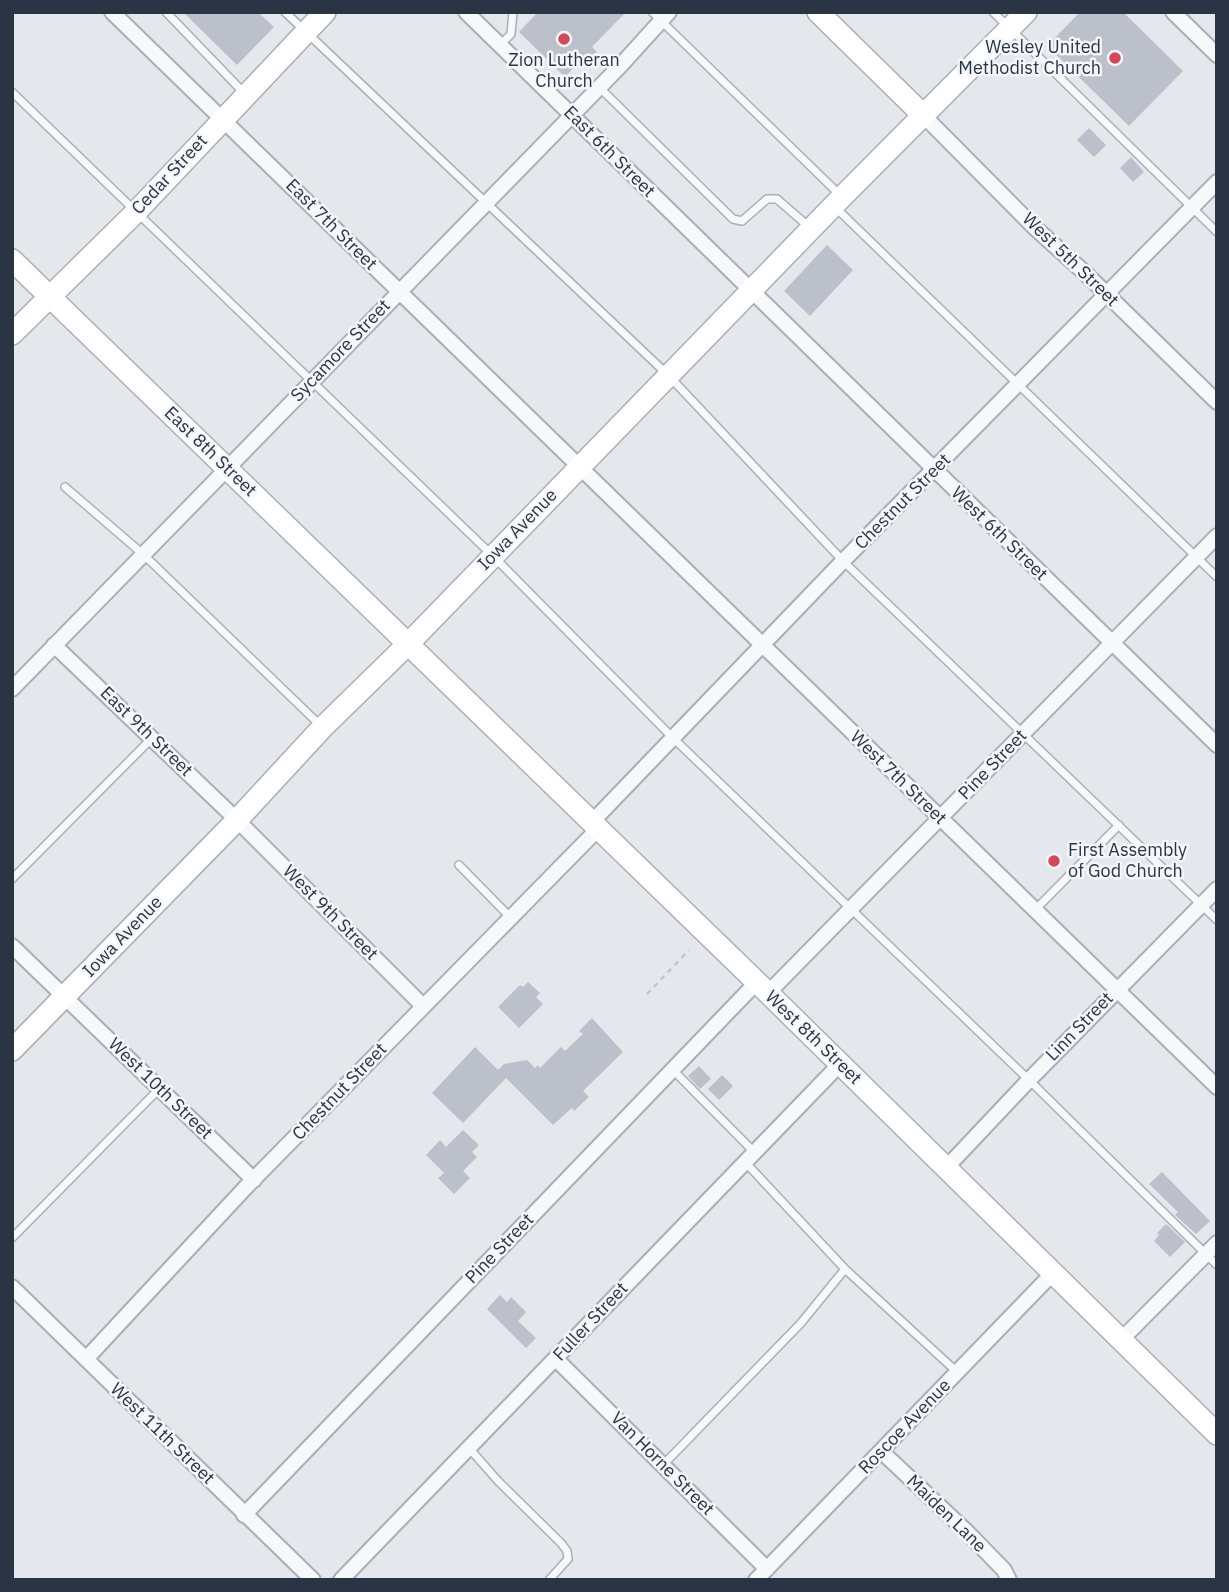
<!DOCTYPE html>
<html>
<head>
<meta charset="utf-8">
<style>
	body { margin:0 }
	#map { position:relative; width:1229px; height:1592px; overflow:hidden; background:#e4e7ec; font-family:"IBM Plex Sans",sans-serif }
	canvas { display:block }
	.frame { position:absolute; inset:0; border:14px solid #2b3445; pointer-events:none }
</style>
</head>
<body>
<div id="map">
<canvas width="1229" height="1592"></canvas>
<div class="frame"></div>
</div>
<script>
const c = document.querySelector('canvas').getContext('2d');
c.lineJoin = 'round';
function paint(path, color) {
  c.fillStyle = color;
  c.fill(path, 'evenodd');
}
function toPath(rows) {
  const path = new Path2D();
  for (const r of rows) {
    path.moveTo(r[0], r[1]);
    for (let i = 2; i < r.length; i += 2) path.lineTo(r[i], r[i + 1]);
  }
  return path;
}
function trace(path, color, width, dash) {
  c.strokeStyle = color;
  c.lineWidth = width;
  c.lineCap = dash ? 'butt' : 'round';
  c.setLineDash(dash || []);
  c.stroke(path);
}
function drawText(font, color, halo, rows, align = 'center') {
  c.font = font + ' "IBM Plex Sans",sans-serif';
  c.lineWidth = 5;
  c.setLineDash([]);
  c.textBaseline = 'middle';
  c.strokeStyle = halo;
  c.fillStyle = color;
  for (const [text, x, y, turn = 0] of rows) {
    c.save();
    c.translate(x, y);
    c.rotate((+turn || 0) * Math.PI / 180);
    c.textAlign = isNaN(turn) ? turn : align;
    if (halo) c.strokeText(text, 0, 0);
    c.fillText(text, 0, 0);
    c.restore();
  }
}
paint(toPath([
	[183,12,258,12,274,27,237,65],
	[538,12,626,12,592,47,597,52,588,61,584,57,565,77,519,32],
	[1080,12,1123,12,1183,71,1129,126,1047,46],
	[1089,128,1106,145,1094,157,1077,140],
	[1131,157,1144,172,1133,182,1120,168],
	[827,245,853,270,810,316,784,291],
	[528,982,540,993,536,997,543,1004,519,1028,498,1007,520,985,523,987],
	[592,1018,623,1052,583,1091,589,1097,574,1111,572,1108,553,1125,506,1078,463,1123,432,1093,475,1047,498,1070,504,1064,527,1060,535,1068,538,1065,540,1068,561,1047,565,1051,583,1034,579,1031],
	[699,1066,711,1079,700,1089,688,1076],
	[722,1075,733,1086,719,1100,708,1089],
	[463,1130,479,1145,472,1152,477,1157,463,1171,470,1178,454,1194,438,1178,444,1173,426,1155,440,1140,446,1147],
	[1162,1172,1210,1221,1196,1234,1175,1215,1178,1212,1149,1184],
	[1166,1224,1185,1242,1170,1257,1154,1241,1159,1235,1157,1233],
	[500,1295,507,1302,511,1297,526,1312,518,1321,536,1338,526,1348,487,1309]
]), '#bbc0ca');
const lane = toPath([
	[166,12,245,94],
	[285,12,669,376,843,561,1217,920],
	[652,12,839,194],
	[993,12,1217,232],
	[500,45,511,34,513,12],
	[600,88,733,219,742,221,767,199,777,199,808,226],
	[12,92,493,556,672,737,1029,1080,1217,1265],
	[835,207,1217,577],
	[65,487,144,555,322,727],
	[459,865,511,918],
	[12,879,152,738],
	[1034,911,1119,825],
	[673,1070,755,1153],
	[746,1163,845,1269,957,1372],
	[12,1238,159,1089],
	[469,1448,498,1481,561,1543,567,1551,568,1559,549,1580],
	[663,1465,801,1323,845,1269]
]);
const street = toPath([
	[112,12,1217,1087],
	[466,12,1217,745],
	[1173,12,1217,55],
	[924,116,1034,227,1085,273,1217,402],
	[54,645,237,820,423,1006],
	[12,689,621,65,669,12],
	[591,823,843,561,1217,182],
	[12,946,254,1180],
	[768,993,1217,536],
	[946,1168,1029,1080,1217,889],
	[12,1287,313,1580],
	[1121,1340,1217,1243],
	[86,1359,246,1187,598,829],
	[557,1360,767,1569],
	[881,1451,966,1531,1004,1570,1009,1580],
	[244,1515,756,983],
	[341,1580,840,1064],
	[756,1580,1053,1273]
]);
const secondary = toPath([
	[818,12,924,116],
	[12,260,768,993,1217,1434],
	[12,334,136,212,325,12],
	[12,1050,237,820,322,728,408,644,842,197,1026,12]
]);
trace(lane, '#a9aeb7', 10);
trace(street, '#a9aeb7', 18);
trace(secondary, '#a9aeb7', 24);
trace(toPath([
	[647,994,689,950]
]), '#c2c5cb', 2.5, [5, 5]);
trace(lane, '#f7f8fa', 7);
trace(street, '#f7f8fa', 14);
trace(secondary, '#fff', 21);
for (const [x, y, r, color] of [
	[564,39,7,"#d1495b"],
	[1115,58,7,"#d1495b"],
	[1054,861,7,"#d1495b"]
]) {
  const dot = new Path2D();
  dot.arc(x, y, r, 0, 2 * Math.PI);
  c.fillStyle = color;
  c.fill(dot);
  trace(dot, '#f4f6f9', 2.5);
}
drawText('18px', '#2b3445', '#f4f6f9', [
	["Wesley United",1101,48],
	["Methodist Church",1101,69],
	["Zion Lutheran",564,61,"center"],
	["Church",564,82,"center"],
	["First Assembly",1068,851,"left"],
	["of God Church",1068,872,"left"]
], 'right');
drawText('18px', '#2b3445', '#f4f6f9', [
	["East 6th Street",609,152,45],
	["Cedar Street",170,175,-47],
	["East 7th Street",331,225,45],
	["West 5th Street",1070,260,44],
	["Sycamore Street",341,351,-46],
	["East 8th Street",210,452,44],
	["Chestnut Street",903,502,-45],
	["Iowa Avenue",518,530,-46],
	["West 6th Street",999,534,44],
	["East 9th Street",146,732,44],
	["Pine Street",993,765,-46],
	["West 7th Street",898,778,44],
	["West 9th Street",330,913,45],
	["Iowa Avenue",123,937,-46],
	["Linn Street",1080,1027,-46],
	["West 8th Street",813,1038,44],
	["West 10th Street",160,1089,44],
	["Chestnut Street",340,1092,-46],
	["Pine Street",500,1249,-46],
	["Fuller Street",591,1322,-47],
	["Roscoe Avenue",905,1427,-46],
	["West 11th Street",162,1434,44],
	["Van Horne Street",662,1464,45],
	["Maiden Lane",946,1514,44]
]);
</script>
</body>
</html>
